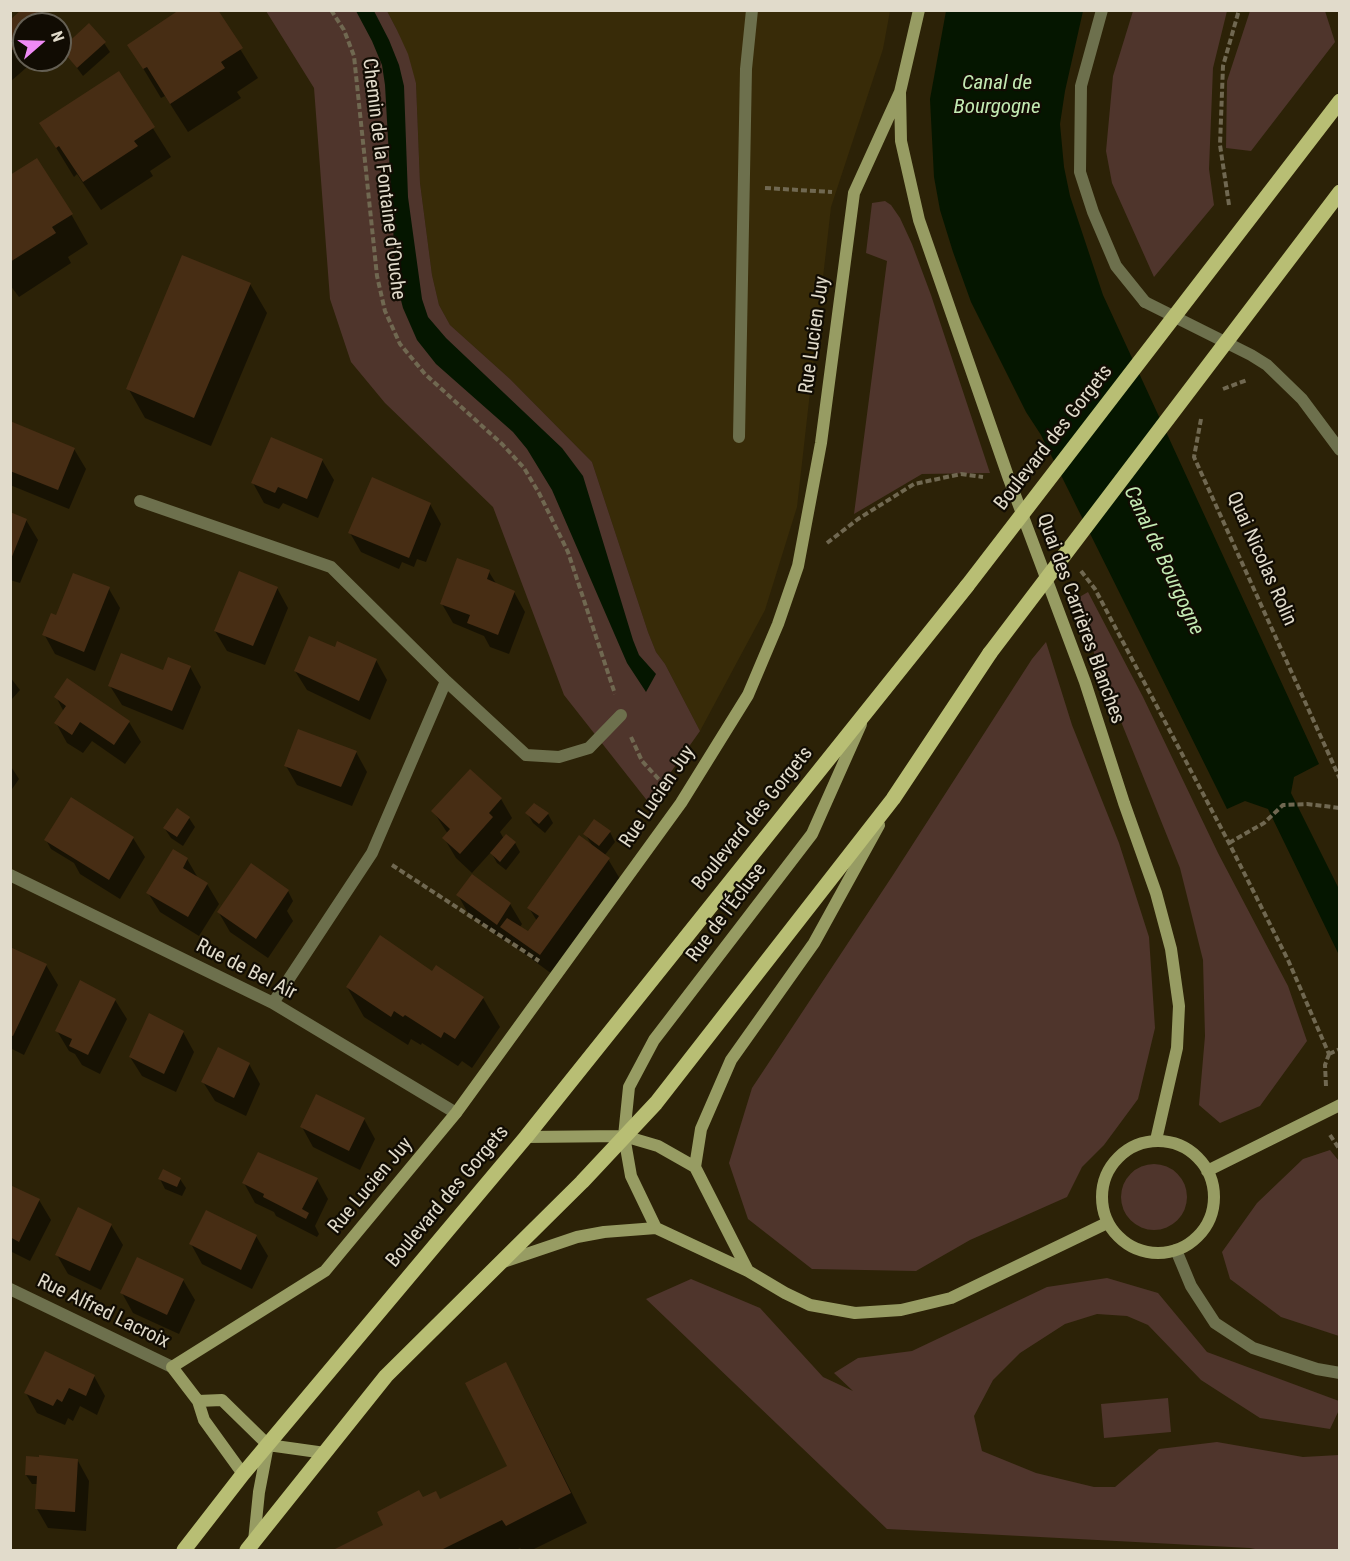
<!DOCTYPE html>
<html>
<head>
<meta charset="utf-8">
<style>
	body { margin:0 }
	#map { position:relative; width:1350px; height:1561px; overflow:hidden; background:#2c2207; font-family:"Roboto Condensed",sans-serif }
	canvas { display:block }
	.frame { position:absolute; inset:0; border:12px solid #e1dbcb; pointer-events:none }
	.north { position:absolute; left:12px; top:12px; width:60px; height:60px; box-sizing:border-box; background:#110c03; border:2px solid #645f53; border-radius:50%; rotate:70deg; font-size:16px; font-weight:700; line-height:24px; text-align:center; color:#e1dbcb }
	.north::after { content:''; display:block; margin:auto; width:21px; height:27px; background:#f08bf6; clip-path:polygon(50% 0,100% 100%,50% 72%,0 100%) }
</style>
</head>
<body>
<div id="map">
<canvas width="1350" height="1561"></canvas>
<div class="frame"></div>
<div class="north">N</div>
</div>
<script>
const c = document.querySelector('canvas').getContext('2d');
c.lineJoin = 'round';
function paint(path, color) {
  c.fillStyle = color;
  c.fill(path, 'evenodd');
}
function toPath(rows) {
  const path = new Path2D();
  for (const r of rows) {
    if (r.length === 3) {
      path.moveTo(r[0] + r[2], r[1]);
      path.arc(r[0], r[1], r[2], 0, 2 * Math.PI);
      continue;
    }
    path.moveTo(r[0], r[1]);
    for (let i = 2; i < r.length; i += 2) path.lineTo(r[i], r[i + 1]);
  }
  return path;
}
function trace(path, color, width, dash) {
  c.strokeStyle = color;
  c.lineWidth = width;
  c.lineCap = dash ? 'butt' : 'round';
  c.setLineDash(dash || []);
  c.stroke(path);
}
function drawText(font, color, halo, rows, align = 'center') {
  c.font = font + ' "Roboto Condensed",sans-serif';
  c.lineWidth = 4.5;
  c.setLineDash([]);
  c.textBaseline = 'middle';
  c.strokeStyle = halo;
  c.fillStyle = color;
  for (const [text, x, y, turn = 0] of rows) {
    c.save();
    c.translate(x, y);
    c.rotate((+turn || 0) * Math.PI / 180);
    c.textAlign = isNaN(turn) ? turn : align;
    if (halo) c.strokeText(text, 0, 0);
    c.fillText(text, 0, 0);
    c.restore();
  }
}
paint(toPath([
	[387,11,890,11,883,49,831,207,797,507,765,610,700,731,665,664,656,652,648,632,592,462,510,379,450,325,439,305,432,275,420,183,416,83,397,30]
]), '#382b08');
paint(toPath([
	[266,11,387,11,397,30,408,54,416,83,420,183,432,275,439,305,450,325,510,379,592,462,648,632,656,652,665,664,700,731,649,803,564,695,493,507,385,403,351,362,330,299,314,88],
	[1133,11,1227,11,1213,68,1209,169,1214,205,1154,277,1112,183,1106,151,1113,76],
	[1250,11,1325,11,1335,42,1251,151,1226,148,1227,81],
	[885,201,891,205,900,218,912,244,931,295,990,473,922,474,854,514,887,261,866,253,872,203],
	[1088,592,1143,697,1218,853,1288,986,1307,1041,1260,1106,1220,1123,1199,1105,1205,1036,1203,960,1180,868,1097,662,1076,599],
	[1046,642,1072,725,1119,843,1149,937,1155,1028,1138,1099,1104,1145,1082,1167,1067,1197,970,1240,916,1271,812,1269,748,1219,729,1163,752,1088,893,875,1032,659],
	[1330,1150,1339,1161,1339,1336,1281,1317,1230,1279,1222,1252,1257,1203,1303,1159],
	[1154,1197,33],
	[1107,1278,1158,1293,1207,1352,1339,1401,1339,1410,1330,1429,1260,1418,1201,1380,1148,1325,1127,1316,1097,1314,1065,1324,1020,1353,993,1380,974,1416,982,1451,1036,1473,1094,1487,1115,1487,1159,1449,1217,1442,1303,1457,1339,1455,1339,1550,1260,1550,1250,1548,887,1529,646,1299,691,1279,760,1308,823,1377,853,1391,834,1373,858,1358,912,1351,1047,1287],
	[1168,1398,1171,1432,1104,1438,1101,1404]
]), '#4f352c');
paint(toPath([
	[356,11,374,11,389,40,399,65,404,86,408,197,422,299,428,317,446,338,562,448,583,476,633,640,639,655,656,674,646,692,627,663,552,490,527,449,513,432,436,364,417,340,403,308,396,281,385,85,382,65,372,41],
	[946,11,1083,11,1065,91,1060,124,1064,167,1070,196,1103,295,1319,764,1294,777,1291,793,1339,889,1339,955,1268,809,1245,801,1227,809,1041,435,1026,412,971,302,953,252,940,210,934,177,930,99]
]), '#051600');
paint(toPath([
	[33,10,44,24,24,24,24,60,35,60,10,82,10,22],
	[216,10,258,78,237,92,241,98,188,132,165,96,161,98,129,45],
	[104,43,110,52,83,76,63,49],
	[118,73,171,157,150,171,153,176,101,210,77,174,74,177,41,123],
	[10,177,71,214,88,244,68,257,71,263,19,297,10,285],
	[250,284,267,313,211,446,145,418,128,388],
	[10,423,74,449,86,469,69,509,10,485],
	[322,460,334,480,318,518,283,503,279,509,264,503,253,483],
	[430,504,441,524,426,562,417,559,414,567,402,562,399,569,361,552,350,533],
	[10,513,26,520,38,540,20,583,10,580],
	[489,572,497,585,514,592,525,612,509,654,490,647,484,636,453,623,442,604],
	[277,588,288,608,265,665,227,651,215,631],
	[109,589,120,608,95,671,55,654,44,634,57,617],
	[336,649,376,660,387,680,370,720,307,690,295,671],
	[190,667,201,687,183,730,122,705,110,686],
	[10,677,20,690,12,699,10,698],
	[56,697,129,722,141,742,125,764,92,741,83,753,67,743,56,723,64,712],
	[356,752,367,772,352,806,297,785,286,766],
	[10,765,19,779,10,792],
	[501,799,512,818,500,832,504,839,515,843,520,852,506,870,497,863,491,852,472,873,456,858,444,838,448,834,433,811],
	[177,810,189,818,195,827,183,846,171,838,165,829],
	[527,813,548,814,553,823,545,833,533,823],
	[610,832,615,842,604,856,608,859,620,879,552,974,514,946,511,941,509,944,469,915,458,895,472,876,510,904,522,924,520,927,529,933,537,921,529,908,593,847,585,834],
	[133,838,145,857,120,899,80,874,74,863,51,849,46,840],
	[187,859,198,878,207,884,219,904,199,936,160,912,148,893],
	[288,891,293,901,287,911,293,921,268,958,230,932,219,913],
	[11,949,46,965,58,985,24,1055,10,1048],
	[432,973,483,998,500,1027,472,1068,462,1061,458,1066,422,1043,421,1045,411,1039,408,1045,364,1017,347,987],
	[115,1000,127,1019,100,1074,82,1065,75,1054,69,1051,57,1031],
	[183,1032,194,1052,176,1092,142,1076,130,1057],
	[249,1064,260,1084,246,1116,215,1101,203,1082],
	[364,1119,375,1139,360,1170,313,1147,302,1127],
	[160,1179,180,1179,186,1188,182,1196,165,1189],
	[317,1179,328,1199,315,1226,319,1234,317,1237,276,1216,274,1212,255,1203,244,1183],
	[10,1187,39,1200,51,1220,30,1261,10,1251],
	[111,1225,123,1245,101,1290,68,1274,57,1255],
	[256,1236,268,1256,252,1289,202,1264,191,1244],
	[183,1280,195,1300,179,1334,133,1313,122,1293],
	[505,1364,522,1394,587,1523,532,1550,522,1550,520,1548,516,1550,336,1550,385,1526,423,1499,440,1501,509,1466],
	[94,1376,105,1396,97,1415,80,1406,73,1421,68,1418,65,1425,37,1413,26,1393],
	[78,1461,89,1481,86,1531,48,1528,37,1509,38,1484,32,1484,26,1475]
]), '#0007');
paint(toPath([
	[21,10,35,10,45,22,42,24,24,24,24,40,10,52,10,20],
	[179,10,218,10,243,48,221,62,225,68,170,104,147,67,143,69,127,45],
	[89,23,106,42,77,68,61,49],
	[119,71,155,127,134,141,138,146,83,182,59,146,56,148,39,123],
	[37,158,73,214,52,227,56,233,10,262,10,175],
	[182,255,251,283,194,418,126,389],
	[10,421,75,448,58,490,10,471],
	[271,437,323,459,307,499,278,487,275,493,251,483],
	[372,477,431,503,409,558,348,533],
	[10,512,27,519,11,559,10,559],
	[457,558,490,570,487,579,515,591,498,635,467,623,470,615,440,604],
	[239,571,278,587,253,646,214,631],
	[73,573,110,587,84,652,42,635,51,613,56,615],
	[309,636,335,647,337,641,377,659,359,701,294,671],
	[121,653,163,670,168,657,191,666,172,711,108,686],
	[67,678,130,721,114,745,80,722,72,735,54,723,66,706,54,697],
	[298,729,357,751,341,787,284,766],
	[470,769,502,798,489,813,493,817,460,854,442,838,450,829,431,811],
	[71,797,134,837,109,880,44,840],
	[534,803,549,813,539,824,525,813],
	[177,808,190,817,177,837,163,828],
	[594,819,611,831,599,846,583,834],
	[506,834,516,842,500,862,490,853],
	[579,835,610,858,540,955,500,927,507,918,528,931,539,916,527,908],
	[173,849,188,858,183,868,208,883,188,917,146,893],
	[251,863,289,890,256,939,217,912],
	[472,874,511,903,497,925,456,895],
	[380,935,432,971,436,965,484,997,455,1039,444,1032,441,1038,405,1015,403,1017,394,1011,391,1017,346,987],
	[10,947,47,964,13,1036,10,1035],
	[80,980,116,999,88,1055,69,1046,72,1039,55,1031],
	[149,1013,184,1031,164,1074,129,1057],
	[218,1047,250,1063,234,1098,201,1082],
	[316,1094,365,1118,349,1151,300,1127],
	[258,1152,318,1178,302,1209,309,1213,306,1219,263,1197,264,1194,242,1183],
	[163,1169,181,1178,177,1187,158,1179],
	[10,1185,40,1199,19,1242,10,1237],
	[78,1207,112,1224,90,1271,55,1255],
	[206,1210,257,1235,241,1270,189,1244],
	[137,1257,184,1279,167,1315,120,1293],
	[45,1351,95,1375,86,1396,69,1388,62,1402,57,1399,53,1406,24,1393],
	[506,1362,571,1493,506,1526,502,1520,441,1550,333,1550,383,1525,377,1512,419,1490,423,1497,436,1491,440,1499,507,1466,465,1383],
	[39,1455,78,1459,75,1512,35,1509,37,1476,25,1475,26,1456,39,1457]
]), '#472d14');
trace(toPath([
	[331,10,344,30,354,56,377,276,385,311,400,344,425,374,503,445,524,468,539,493,568,552,615,694],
	[765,188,832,192],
	[1229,205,1220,145,1223,66,1239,10],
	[1223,389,1247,380],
	[1201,419,1194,457,1340,779],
	[827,543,858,519,914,484,961,474,983,477],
	[1081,571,1095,589,1229,843,1288,960,1329,1054],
	[631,737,642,761,664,785],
	[1229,843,1264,823,1283,805,1307,804,1340,808],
	[392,865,539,961],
	[1329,1054,1340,1049],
	[1326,1086,1325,1065,1329,1054],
	[1330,1135,1340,1150]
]), '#706851', 4, [6, 3]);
trace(toPath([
	[1102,10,1081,86,1080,172,1093,212,1116,266,1145,302],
	[739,437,746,69,752,10]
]), '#6d704d', 12);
trace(toPath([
	[1145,302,1251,355,1267,365,1302,399,1340,450],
	[140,501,331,567,446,681,372,853,273,1003],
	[446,681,526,755,559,757,589,748,621,715],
	[10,875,273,1003,456,1113],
	[1176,1250,1191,1286,1215,1323,1253,1348,1317,1369,1340,1373],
	[10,1289,172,1367]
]), '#6d704d', 12);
trace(toPath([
	[919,10,900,92,901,141,919,220,1009,479,1085,682,1124,803,1156,893,1171,949,1179,1006,1177,1048,1156,1140],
	[526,1137,624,1136,658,1146,695,1167],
	[1158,1197,56],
	[1207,1171,1340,1105],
	[656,1228,631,1176,624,1136,629,1087,654,1040,812,834,861,724],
	[503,1262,577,1237,604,1232,656,1228,748,1271,785,1293,810,1305,855,1313,901,1310,951,1298,1107,1223],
	[748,1271,695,1167,701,1129,731,1060,814,943,879,825],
	[198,1401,222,1400,268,1445,325,1453],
	[243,1474,204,1420,198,1401,172,1367,325,1271,456,1113,681,803,748,695,778,624,798,566,821,443,854,193,900,92],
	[254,1541,259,1492,268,1445]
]), '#979c63', 12);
trace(toPath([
	[184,1550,243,1474,526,1137,967,586],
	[247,1550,386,1376,582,1182,656,1103,893,799,990,653]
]), '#b8be74', 15);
trace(toPath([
	[967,586,1340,101],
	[990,653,1340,192]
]), '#b8be74', 15);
drawText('20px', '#e1dbcb', '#110c03', [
	["Chemin de la Fontaine d'Ouche",383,179,83],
	["Rue Lucien Juy",815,335,-82],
	["Boulevard des Gorgets",1054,438,-52],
	["Quai Nicolas Rolin",1261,559,66],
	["Quai des Carrières Blanches",1080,619,70],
	["Rue Lucien Juy",658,797,-56],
	["Boulevard des Gorgets",753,819,-51],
	["Rue de l'Écluse",727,913,-53],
	["Rue de Bel Air",246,970,27],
	["Rue Lucien Juy",371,1186,-50],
	["Boulevard des Gorgets",448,1197,-50],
	["Rue Alfred Lacroix",103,1312,26]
]);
drawText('italic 21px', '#c3eab3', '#110c03', [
	["Canal de",997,84],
	["Bourgogne",997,108],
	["Canal de Bourgogne",1163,561,65]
]);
</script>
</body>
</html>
